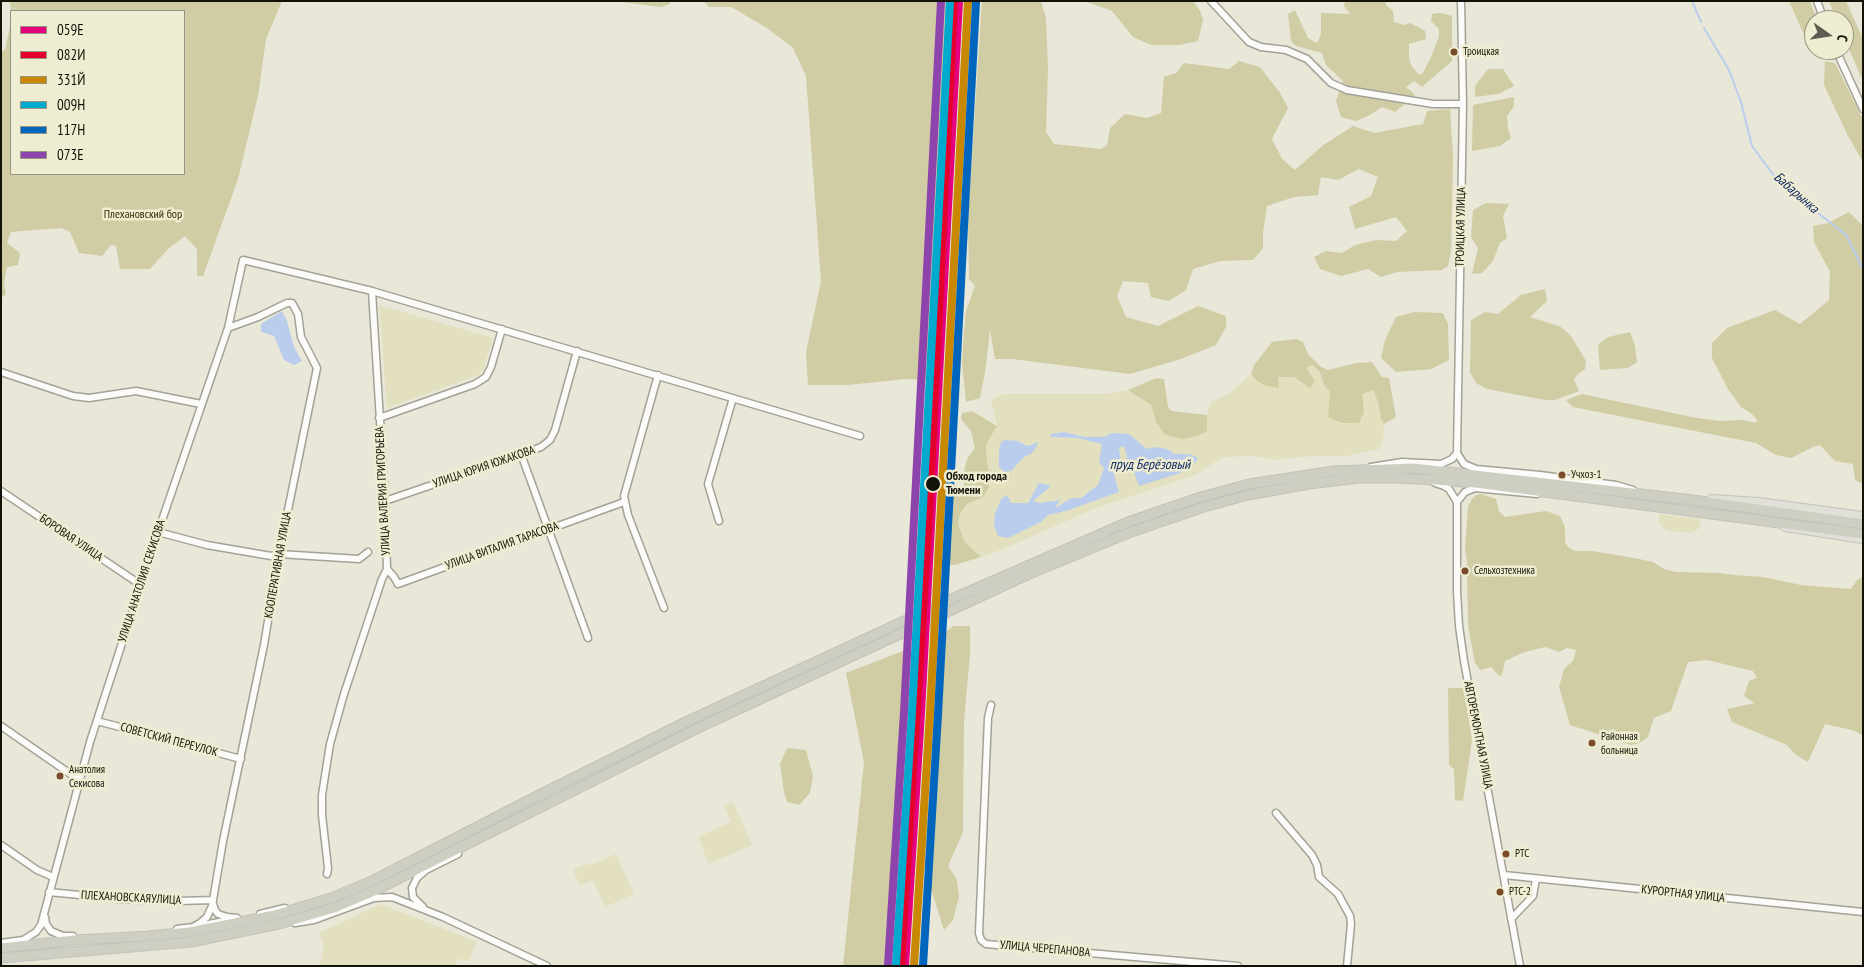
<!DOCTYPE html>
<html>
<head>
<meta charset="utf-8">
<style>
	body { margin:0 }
	#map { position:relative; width:1864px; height:967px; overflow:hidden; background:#e8e7d8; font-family:"PT Sans Narrow",sans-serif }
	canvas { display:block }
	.frame { position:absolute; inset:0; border:2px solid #131208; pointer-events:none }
	.legend { position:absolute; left:10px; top:10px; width:175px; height:165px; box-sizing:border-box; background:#efedd1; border:1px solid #979581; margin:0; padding:6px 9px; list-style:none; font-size:15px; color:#131208 }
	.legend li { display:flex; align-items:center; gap:10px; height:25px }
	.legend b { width:25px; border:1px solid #979581 }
	.north { position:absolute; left:1804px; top:10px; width:50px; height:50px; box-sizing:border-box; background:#efedd1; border:1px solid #979581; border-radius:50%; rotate:103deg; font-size:14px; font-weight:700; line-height:20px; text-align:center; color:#131208 }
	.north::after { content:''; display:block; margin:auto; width:18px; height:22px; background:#5e5d51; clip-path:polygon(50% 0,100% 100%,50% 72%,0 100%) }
</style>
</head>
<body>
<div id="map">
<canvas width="1864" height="967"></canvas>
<div class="frame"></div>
<ul class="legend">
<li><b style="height:6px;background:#e5007d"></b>059Е</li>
<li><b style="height:6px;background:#e4002b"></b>082И</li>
<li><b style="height:6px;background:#c98802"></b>331Й</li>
<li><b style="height:6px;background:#00a9ce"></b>009Н</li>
<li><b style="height:6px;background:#0065bd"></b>117Н</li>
<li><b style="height:6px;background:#8e44ad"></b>073Е</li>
</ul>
<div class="north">С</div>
</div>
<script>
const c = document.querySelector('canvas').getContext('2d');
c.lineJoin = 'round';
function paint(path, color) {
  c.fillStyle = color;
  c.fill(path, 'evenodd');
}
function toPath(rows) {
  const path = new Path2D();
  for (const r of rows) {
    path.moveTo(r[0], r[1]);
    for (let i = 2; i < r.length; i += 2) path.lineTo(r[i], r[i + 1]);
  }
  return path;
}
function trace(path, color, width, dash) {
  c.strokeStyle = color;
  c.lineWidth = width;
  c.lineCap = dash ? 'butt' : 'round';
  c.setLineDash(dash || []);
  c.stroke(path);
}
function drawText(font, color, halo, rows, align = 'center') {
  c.font = font + ' "PT Sans Narrow",sans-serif';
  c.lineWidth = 5;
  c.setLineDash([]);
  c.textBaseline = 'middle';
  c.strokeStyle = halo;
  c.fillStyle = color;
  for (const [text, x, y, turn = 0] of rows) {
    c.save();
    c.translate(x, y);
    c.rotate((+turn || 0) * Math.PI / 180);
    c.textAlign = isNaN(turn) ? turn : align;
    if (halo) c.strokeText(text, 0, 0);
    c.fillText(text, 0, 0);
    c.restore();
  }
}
paint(toPath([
	[379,305,493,338,483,370,478,375,387,408],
	[1311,365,1320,372,1324,385,1330,392,1330,402,1364,412,1362,394,1373,390,1378,402,1381,419,1384,424,1383,440,1379,449,1346,456,1314,456,1272,460,1254,456,1223,457,1195,475,1093,509,1003,549,981,557,965,542,958,524,960,513,967,504,983,497,990,474,987,462,986,445,997,426,991,400,1003,394,1106,394,1128,390,1151,405,1156,422,1207,431,1207,415,1210,403,1230,393,1251,374,1257,381,1279,388,1278,376,1294,377,1310,388,1306,368],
	[1064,432,1084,437,1104,437,1112,433,1129,434,1147,449,1167,449,1174,454,1190,454,1180,473,1164,478,1125,468,1127,457,1124,446,1118,448,1120,463,1112,467,1118,492,1066,511,1048,515,1041,522,1027,528,1001,499,1007,495,1010,503,1028,503,1040,483,1050,486,1033,502,1040,503,1059,500,1053,509,1072,498,1081,498,1098,485,1104,468,1102,443,1078,438,1050,437],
	[1018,441,1027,446,1033,443,1031,454,1024,456,1011,471],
	[1659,514,1700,519,1701,524,1696,531,1690,533,1670,531,1664,529,1659,523],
	[733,802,752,845,709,864,698,837,731,822,724,806],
	[616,854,634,894,605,907,593,880,580,886,573,870,588,863,589,866],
	[381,904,477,942,468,962,458,958,455,966,323,966,320,963,324,946,319,933]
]), '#e2e0be');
paint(toPath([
	[10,1,282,1,266,39,258,96,238,179,203,276,197,276,197,249,185,236,168,249,150,269,120,269,116,246,111,245,102,256,79,253,70,232,61,228,11,232,7,243,20,253,18,265,7,267,4,284,6,294,1,298,1,51,5,50,11,22,11,174,184,174,184,11,11,11],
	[613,1,669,1,670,4,661,7],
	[704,1,948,1,944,111,935,241,930,380,905,379,848,385,808,385,806,352,821,281,806,76,793,48,767,28,731,7,709,7],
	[982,1,1041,1,1046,18,1048,69,1046,132,1054,144,1101,149,1107,145,1110,128,1125,114,1147,118,1161,113,1164,77,1176,73,1184,63,1229,69,1239,61,1260,67,1280,93,1288,108,1272,139,1282,159,1295,170,1322,146,1353,126,1374,133,1423,124,1427,111,1450,109,1453,156,1451,251,1448,266,1442,270,1397,272,1381,277,1368,269,1341,276,1320,269,1314,257,1326,251,1342,253,1355,245,1376,240,1396,241,1407,231,1396,217,1355,229,1349,207,1371,196,1378,177,1359,169,1338,180,1321,177,1318,195,1294,197,1267,206,1263,233,1263,248,1253,260,1220,261,1193,269,1186,290,1169,301,1151,297,1148,283,1123,281,1117,296,1126,317,1158,326,1198,306,1226,316,1226,327,1216,345,1181,359,1130,374,1012,359,995,359,990,330,985,373,980,398,966,402,962,362,963,344,966,311,975,286,969,279,968,218],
	[1084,1,1193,1,1200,11,1203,20,1198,41,1179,45,1151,45,1133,37,1112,11],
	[1345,1,1386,1,1386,5,1393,11,1394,22,1404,25,1410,23,1425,31,1426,39,1409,44,1409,58,1411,65,1419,75,1423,73,1431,57,1439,36,1439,29,1431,21,1432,14,1441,13,1452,16,1452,61,1422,87,1414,81,1406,87,1415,95,1395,112,1382,107,1370,115,1356,121,1341,117,1336,101,1343,81,1326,65,1322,53,1296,46,1291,41,1288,14,1295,10,1308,38,1317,43,1321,34,1321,13,1350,14,1344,6],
	[1789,1,1810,1,1817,20,1814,20,1814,47,1811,50],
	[1829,1,1846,1,1863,39,1863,82,1844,37,1844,20,1836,20],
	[1825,61,1835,63,1863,120,1863,162,1848,136,1824,85],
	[1488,69,1503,69,1514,86,1498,94,1475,97,1475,86],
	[1514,97,1514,106,1507,116,1508,129,1511,138,1500,146,1472,151,1473,105],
	[1486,203,1509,204,1503,216,1507,238,1500,243,1493,261,1482,273,1472,274,1478,248,1471,237,1473,210],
	[1849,212,1863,226,1863,484,1855,480,1853,464,1835,461,1820,445,1813,447,1791,458,1776,455,1756,443,1573,407,1566,400,1582,394,1697,418,1720,421,1742,420,1756,423,1757,420,1752,414,1741,407,1728,389,1712,358,1712,343,1727,328,1775,310,1800,324,1829,300,1830,272,1814,242,1813,226,1828,223],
	[1545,289,1547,301,1530,317,1561,327,1571,336,1586,361,1585,369,1578,374,1574,379,1579,391,1555,400,1545,400,1487,389,1476,383,1470,372,1471,320,1485,312,1498,314,1521,295],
	[1414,312,1443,313,1448,324,1449,360,1431,369,1396,372,1381,358,1385,340,1396,317],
	[1630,332,1635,346,1637,362,1628,368,1600,370,1598,345,1608,337],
	[1296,339,1303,342,1308,354,1321,367,1328,370,1356,363,1372,362,1382,377,1389,378,1396,417,1384,424,1381,419,1378,402,1373,390,1362,394,1364,412,1359,423,1342,423,1328,417,1330,392,1324,385,1320,372,1312,365,1306,368,1315,381,1310,388,1294,377,1278,377,1279,388,1266,386,1257,381,1251,374,1254,365,1272,342],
	[1156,378,1164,379,1168,407,1171,411,1207,415,1207,431,1197,436,1183,439,1165,435,1156,422,1151,405,1128,390],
	[972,411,997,426,986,445,987,462,990,474,989,487,983,497,967,504,960,513,958,524,965,542,981,557,955,565,948,565,948,515,950,498,955,491,964,487,964,471,967,459,975,448,971,431,961,419,962,413],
	[1481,494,1496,499,1499,511,1505,517,1546,511,1560,516,1565,527,1565,542,1568,547,1575,551,1592,551,1634,558,1653,562,1664,569,1676,572,1720,573,1734,575,1763,577,1801,585,1851,589,1857,580,1863,577,1863,735,1852,730,1825,724,1808,762,1796,755,1787,745,1732,722,1727,709,1755,703,1744,696,1749,681,1757,678,1753,671,1707,660,1688,662,1671,711,1654,718,1648,737,1639,743,1631,745,1570,725,1559,687,1564,669,1573,661,1576,650,1567,648,1559,652,1545,647,1522,653,1505,661,1502,675,1499,676,1491,667,1480,670,1475,663,1468,625,1467,563,1465,549,1468,507,1472,499,1476,495],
	[953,626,970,626,970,654,964,721,963,832,948,866,957,880,959,897,953,920,944,930,923,864,931,774,939,739,929,718,930,688,938,639],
	[903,651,909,662,898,825,891,966,843,966,864,762,846,673],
	[1448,688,1464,688,1472,740,1463,801,1455,800,1454,769,1449,765],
	[787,748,806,750,813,776,810,793,799,805,787,802,784,792,780,764]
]), '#d0cda5');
paint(toPath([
	[282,311,287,321,294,347,302,361,294,365,284,360,274,336,261,332,261,324],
	[1064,432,1084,437,1104,437,1112,433,1129,434,1147,449,1154,447,1167,449,1174,454,1190,454,1198,458,1192,467,1180,473,1139,486,1135,474,1125,468,1127,457,1124,446,1119,448,1121,463,1112,467,1119,492,1066,511,1048,515,1041,522,1008,538,998,536,994,525,995,514,1001,499,1007,495,1011,503,1028,503,1039,483,1051,486,1033,501,1040,503,1060,500,1055,508,1072,498,1081,498,1098,485,1104,468,1099,463,1102,444,1078,438,1050,437,1051,434],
	[1005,440,1018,441,1027,446,1038,442,1036,448,1031,454,1024,457,1011,471,1004,472,999,467,999,452,1001,442]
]), '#bacded');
trace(toPath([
	[1692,1,1701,22],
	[1704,28,1729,70,1741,102,1752,146,1775,177,1794,194,1846,235,1863,269]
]), '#bacded', 2);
const minor = toPath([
	[1211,1,1249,42,1261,47,1286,50,1307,59,1331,83,1347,90,1433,104,1463,104],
	[1461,1,1463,104,1457,453,1464,464,1476,469,1540,475,1616,485,1633,490],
	[1817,1,1824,20],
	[1836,50,1863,109],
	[372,291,860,436],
	[1,372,73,396,89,398,136,391,201,404],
	[658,375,624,496,628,515,664,608],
	[379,418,475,384,486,377,491,367,502,329],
	[521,454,588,638],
	[1371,467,1402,462,1441,464,1452,459,1457,453],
	[1435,483,1444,486,1449,489,1457,502],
	[1,491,141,585],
	[385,501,528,452,541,447,550,440,555,430,577,351],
	[1457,502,1457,591,1459,626,1464,661,1520,966],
	[1457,502,1465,492,1475,488,1537,494],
	[719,521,708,484,733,398],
	[158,532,207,545,271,556,279,554,359,559,368,552],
	[387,569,394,577,398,584,624,502],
	[991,705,988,718,979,933,981,940,986,944,1238,966],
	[97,721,241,759],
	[1,726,79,780],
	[1276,813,1312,855,1317,865,1319,877,1338,894,1350,916,1351,924,1347,966],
	[1,845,37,870,53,877],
	[1504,875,1863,912],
	[49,892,120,899,178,901,213,900],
	[213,904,215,910,218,914,227,917,237,918],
	[423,907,413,897,412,888,417,878,426,870,458,854],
	[260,914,285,908],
	[45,917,46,924,51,931,63,936,73,936],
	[1511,919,1533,896,1536,879],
	[295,923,314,920,374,898,392,897,443,917,547,966],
	[199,926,224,921],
	[177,929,193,927,200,923,207,917,212,906,223,841,264,645,279,554,317,368,301,337,298,314,292,303,287,303,258,317,228,328],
	[1,943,23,940,36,932,41,925,90,742,158,532,228,328,243,260,372,291,385,501,387,569,382,579,344,694,330,744,322,795,322,815,328,868,327,874]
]);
const major = toPath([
	[1711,499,1759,502,1863,516],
	[1785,527,1863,539]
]);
const highway = toPath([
	[1,948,75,940,148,936,190,932,275,915,331,898,372,881,543,793,692,719,956,597,1128,522,1201,497,1249,484,1334,471,1413,468,1693,500,1863,524],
	[1,958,191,942,279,924,334,908,376,890,696,729,1027,575,1131,532,1204,507,1248,495,1309,484,1359,478,1397,478,1435,480,1476,483,1863,534]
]);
trace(minor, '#a2a296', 9);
trace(major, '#c3c2bb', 10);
trace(highway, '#c3c2bb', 11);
trace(minor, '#fcfbf9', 6);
trace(major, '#e0dfd8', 8);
trace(highway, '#cecec2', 9);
trace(toPath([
	[905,966,921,713,959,1]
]), '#e5007d', 8);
trace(toPath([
	[901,966,929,513,954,1]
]), '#e4002b', 8);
trace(toPath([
	[914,966,930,713,968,1]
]), '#c98802', 8);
trace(toPath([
	[896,965,912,712,950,1]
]), '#00a9ce', 8);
trace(toPath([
	[923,966,938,714,976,2]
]), '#0065bd', 8);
trace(toPath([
	[888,965,904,712,941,1]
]), '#8e44ad', 8);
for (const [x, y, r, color] of [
	[1454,52,4.5,"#7a4b2a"],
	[1562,475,4.5,"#7a4b2a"],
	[933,484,8,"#131208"],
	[1465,571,4.5,"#7a4b2a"],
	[1592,743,4.5,"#7a4b2a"],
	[60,776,4.5,"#7a4b2a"],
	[1506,854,4.5,"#7a4b2a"],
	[1500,892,4.5,"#7a4b2a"]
]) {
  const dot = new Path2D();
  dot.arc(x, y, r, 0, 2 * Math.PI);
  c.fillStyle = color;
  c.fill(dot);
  trace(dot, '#efedd1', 2);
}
drawText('11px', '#131208', '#efedd1', [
	["Троицкая",1463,52],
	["Учхоз-1",1571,475],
	["Сельхозтехника",1474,571],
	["Районная",1601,737],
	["больница",1601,751],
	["Анатолия",69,770],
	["Секисова",69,784],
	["РТС",1515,854],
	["РТС-2",1509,892]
], 'left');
drawText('12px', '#332e00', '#efedd1', [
	["Плехановский бор",143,215]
]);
drawText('12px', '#131208', '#efedd1', [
	["ТРОИЦКАЯ УЛИЦА",1461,227,-89],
	["УЛИЦА ЮРИЯ ЮЖАКОВА",484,467,-19],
	["УЛИЦА ВАЛЕРИЯ ГРИГОРЬЕВА",383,491,-93],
	["БОРОВАЯ УЛИЦА",71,538,34],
	["УЛИЦА ВИТАЛИЯ ТАРАСОВА",502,546,-20],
	["КООПЕРАТИВНАЯ УЛИЦА",278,565,-80],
	["УЛИЦА АНАТОЛИЯ СЕКИСОВА",142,581,-72],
	["АВТОРЕМОНТНАЯ УЛИЦА",1478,735,79],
	["СОВЕТСКИЙ ПЕРЕУЛОК",169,740,15],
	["КУРОРТНАЯ УЛИЦА",1683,894,6],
	["ПЛЕХАНОВСКАЯУЛИЦА",131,898,3],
	["УЛИЦА ЧЕРЕПАНОВА",1045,949,5]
]);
drawText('bold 12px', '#131208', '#efedd1', [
	["Обход города",946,477],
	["Тюмени",946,491]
], 'left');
drawText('italic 14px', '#112a66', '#efedd1', [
	["Бабарынка",1796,193,41],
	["пруд Берёзовый",1150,465]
]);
</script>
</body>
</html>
